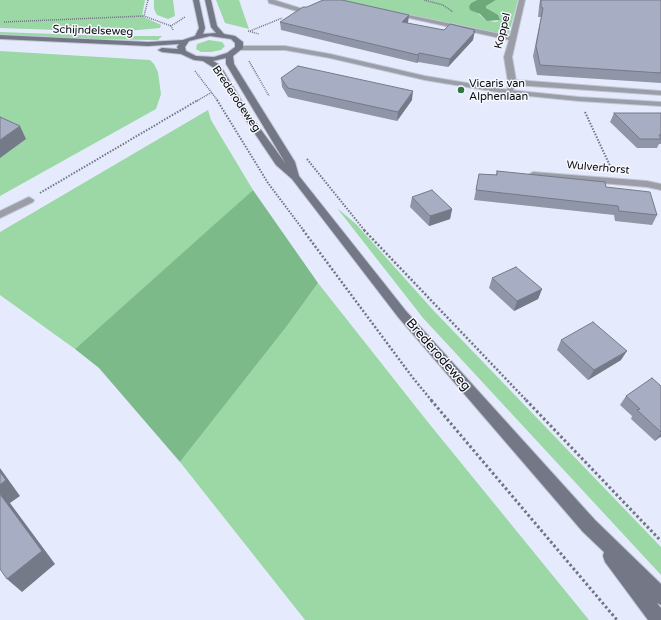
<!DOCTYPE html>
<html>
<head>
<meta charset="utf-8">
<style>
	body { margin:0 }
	canvas { display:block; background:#e5ebfd }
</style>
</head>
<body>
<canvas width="661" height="620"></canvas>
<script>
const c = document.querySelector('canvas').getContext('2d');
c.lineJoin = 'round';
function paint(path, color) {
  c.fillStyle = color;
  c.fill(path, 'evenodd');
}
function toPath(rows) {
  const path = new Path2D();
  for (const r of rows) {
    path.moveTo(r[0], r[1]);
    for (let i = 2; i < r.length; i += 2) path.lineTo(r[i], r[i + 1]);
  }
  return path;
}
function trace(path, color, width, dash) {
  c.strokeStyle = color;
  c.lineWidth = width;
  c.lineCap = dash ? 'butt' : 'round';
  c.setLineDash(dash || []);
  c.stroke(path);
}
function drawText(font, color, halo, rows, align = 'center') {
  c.font = font + ' "Varela Round",sans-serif';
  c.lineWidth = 3;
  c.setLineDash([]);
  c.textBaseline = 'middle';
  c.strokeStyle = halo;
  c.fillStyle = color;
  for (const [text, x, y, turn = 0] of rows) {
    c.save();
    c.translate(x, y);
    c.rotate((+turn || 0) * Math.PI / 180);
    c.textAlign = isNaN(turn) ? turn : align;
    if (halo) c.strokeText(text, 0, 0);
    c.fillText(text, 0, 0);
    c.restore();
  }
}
paint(toPath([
	[0,0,145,0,142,16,161,25,160,28,116,32,0,28],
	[154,0,173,0,175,16,168,19,157,15,154,9],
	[216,0,239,0,249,29,225,23],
	[337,0,477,0,471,3,469,6,486,20,495,22,499,21,486,8,486,6,496,0,518,0,508,37],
	[0,32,110,36,162,36,158,40,86,39,0,35],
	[209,40,222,42,225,46,221,50,211,52,201,52,196,49,197,44],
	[0,51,150,60,154,64,158,72,161,94,156,109,0,196],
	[208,110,211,120,253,190,210,229,75,349,0,295,0,232],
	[337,208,356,224,434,311,661,547,661,575,423,318],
	[318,283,427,421,589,620,305,620,180,462,287,326]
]), '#9bd8a6');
paint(toPath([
	[253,190,318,283,287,326,180,462,99,368,75,349]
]), '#7cba89');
paint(toPath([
	[477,0,496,0,486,6,486,8,498,15,500,20,487,21,480,14,470,10,469,6,471,3]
]), '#6caa79');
const minor = toPath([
	[268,0,274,0,306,10,326,0,334,0,307,14,269,3,268,0],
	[519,0,525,0,512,57,516,80,661,91,661,95,515,85,513,91,507,91,508,82,504,57,509,40,391,14,394,12,510,36,519,0],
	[533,172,647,181,661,184,661,190,647,187,530,177,528,175,533,172],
	[29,197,34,200,33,202,0,218,0,211,29,197]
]);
const tertiary = toPath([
	[236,46,285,46,330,54,425,76,509,90,579,97,661,102,661,106,579,101,509,94,425,80,330,58,285,50,239,50,235,48,236,46]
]);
const secondary = toPath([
	[193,0,199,0,205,28,203,34,216,33,211,27,205,0,211,0,217,26,224,34,235,36,243,42,243,48,233,56,234,64,295,162,299,176,406,311,595,520,661,584,661,605,657,603,661,608,661,620,648,620,605,562,603,556,604,552,583,532,398,317,292,179,276,165,243,116,214,68,203,61,194,60,181,54,162,52,158,50,162,48,178,49,177,47,179,44,148,46,0,39,0,35,148,42,183,40,195,36,199,28,193,0],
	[210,36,231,39,235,43,235,47,227,53,214,57,196,56,186,51,185,47,189,41,210,36],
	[226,58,226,64,286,164,251,116,220,65,213,61,226,58]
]);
trace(minor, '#c2c7d8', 2);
trace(tertiary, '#c2c7d8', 2);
trace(secondary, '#c2c7d8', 2);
trace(toPath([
	[148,0,144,16,171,26],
	[424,0,443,5,453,12],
	[4,22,144,16],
	[173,30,171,26,185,17],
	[248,31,259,34],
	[250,31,282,18],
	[249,61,269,96],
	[195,71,218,101],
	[197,101,212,92]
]), '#707581', 1.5, [1, 1]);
trace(toPath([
	[217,100,268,183,304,231],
	[585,112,611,168],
	[307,159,365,231],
	[40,193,198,100]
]), '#707581', 2, [1.5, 1.5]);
trace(toPath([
	[303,230,413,378,432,401],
	[364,230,527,401]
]), '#707581', 2.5, [2, 2]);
trace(toPath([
	[431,400,617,620],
	[526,400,661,541]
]), '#707581', 3, [2.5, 2.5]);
paint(minor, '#9b9ea7');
paint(tertiary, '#9b9ea7');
paint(secondary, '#747886');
paint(toPath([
	[540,0,661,0,661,83,537,75,533,56,541,17,538,17,539,7],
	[280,22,408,23,444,30,474,32,473,40,448,67,418,62,417,63,281,30],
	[281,78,412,100,397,121,288,97,282,87],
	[614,113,661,113,661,144,659,144,657,148,637,148,610,122],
	[497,171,606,187,657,215,652,225,615,221,614,215,474,200,479,174,496,175],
	[412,197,452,209,450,219,429,226,410,207],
	[492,278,542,289,538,299,514,311,489,288],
	[561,340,621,360,588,380,557,350],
	[661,386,661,438,660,437,655,441,631,419,632,416,620,405,626,396]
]), '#9096a8');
paint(toPath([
	[409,15,408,23,402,22],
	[475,30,473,40,448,67,450,59],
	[419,53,418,62,417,63,418,55],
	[413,91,412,100,397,121,398,112],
	[20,126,26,139,0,158,0,140],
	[452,209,450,219,429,226,430,216],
	[542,289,538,299,514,311,517,301],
	[627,351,621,360,588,380,594,370],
	[661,433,661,436,655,441],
	[0,468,20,496,10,503,55,564,22,592,7,579,0,494]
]), '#757a88');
const building = toPath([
	[323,0,342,0,409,15,402,22,444,30,450,24,475,30,473,32,475,32,450,59,419,53,418,55,280,22,303,7,307,7,323,0],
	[541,0,661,0,661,73,540,65,536,46,543,8,541,7,541,0],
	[298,66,413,91,398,112,288,88,281,78,298,66],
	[614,113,661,113,661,135,659,135,661,139,640,139,614,113],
	[0,117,20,126,0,140,0,117],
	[497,171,605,182,606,187,650,192,657,215,619,211,618,206,476,190,479,174,497,175,497,171],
	[432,190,452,209,430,216,412,197,432,190],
	[516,267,542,289,517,301,492,278,516,267],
	[593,322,627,351,594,370,561,340,593,322],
	[652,378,661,386,661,432,637,410,640,409,626,396,652,378],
	[0,472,6,480,0,485,0,472],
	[0,494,42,551,7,579,0,569,0,494]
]);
paint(building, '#a7aec3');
trace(building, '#757a88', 1);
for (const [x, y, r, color] of [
	[461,90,4,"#2e7542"]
]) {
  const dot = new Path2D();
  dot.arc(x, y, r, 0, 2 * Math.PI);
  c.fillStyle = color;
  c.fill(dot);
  trace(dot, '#f7f8fd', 1.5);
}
drawText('11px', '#090c13', '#f7f8fd', [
	["Schijndelseweg",93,31,2],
	["Koppel",503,31,-76],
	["Brederodeweg",236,99,56],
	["Wulverhorst",598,168,5]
]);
drawText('11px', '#090c13', '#f7f8fd', [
	["Vicaris van",469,84],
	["Alphenlaan",469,97]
], 'left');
drawText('13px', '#090c13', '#f7f8fd', [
	["Brederodeweg",438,355,49]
]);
</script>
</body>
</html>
